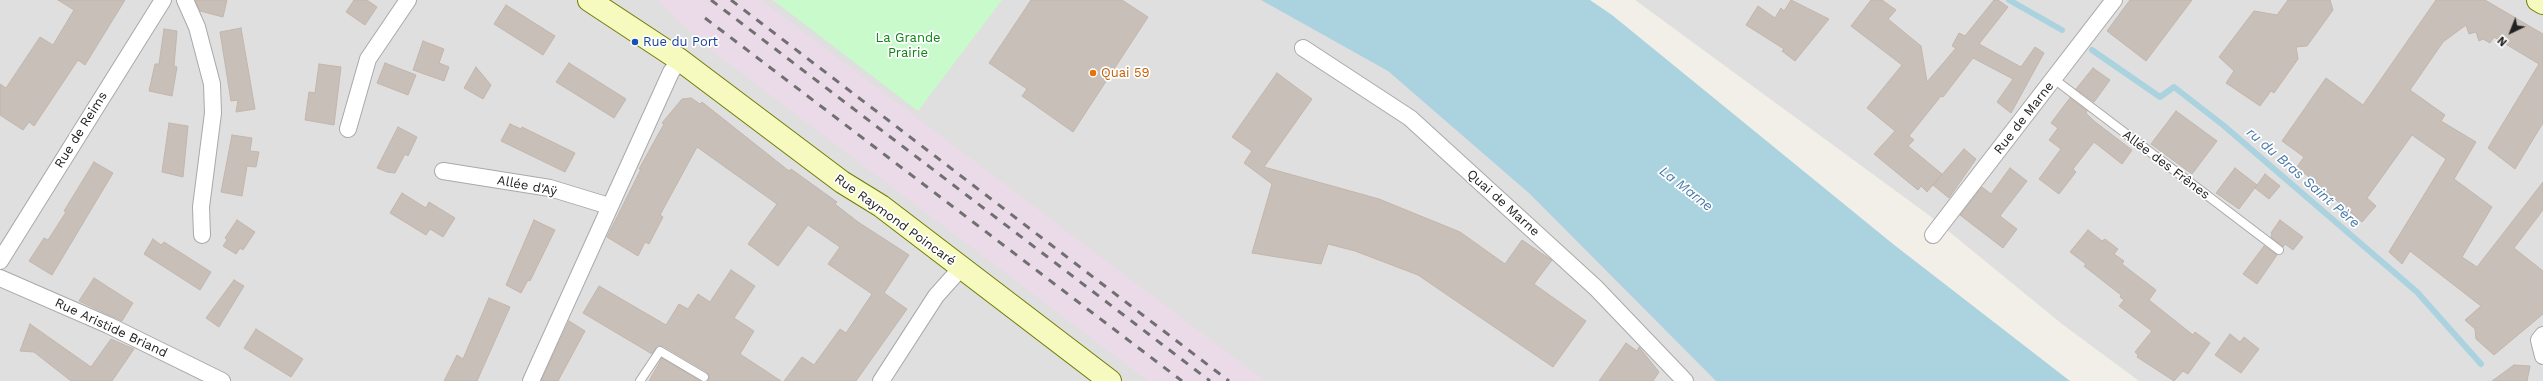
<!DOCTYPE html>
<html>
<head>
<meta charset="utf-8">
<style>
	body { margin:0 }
	#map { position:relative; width:2543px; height:381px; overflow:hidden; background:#f2efe9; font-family:"Work Sans",sans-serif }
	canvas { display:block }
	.north { position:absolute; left:2491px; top:12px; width:40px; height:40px; -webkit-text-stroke:3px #fff; paint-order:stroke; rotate:223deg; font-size:11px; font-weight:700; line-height:16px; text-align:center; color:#222 }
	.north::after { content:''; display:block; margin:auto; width:14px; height:18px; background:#222; clip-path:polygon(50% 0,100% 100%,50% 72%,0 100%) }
</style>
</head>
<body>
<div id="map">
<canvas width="2543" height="381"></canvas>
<div class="north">N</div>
</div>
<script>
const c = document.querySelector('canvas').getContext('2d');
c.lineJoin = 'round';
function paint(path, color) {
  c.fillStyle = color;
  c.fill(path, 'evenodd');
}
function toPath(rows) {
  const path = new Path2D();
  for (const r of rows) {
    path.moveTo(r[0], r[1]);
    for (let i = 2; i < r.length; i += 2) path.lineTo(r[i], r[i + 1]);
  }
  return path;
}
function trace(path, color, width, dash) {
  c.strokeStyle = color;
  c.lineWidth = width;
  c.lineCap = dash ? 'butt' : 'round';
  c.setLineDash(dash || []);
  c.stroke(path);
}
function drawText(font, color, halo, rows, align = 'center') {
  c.font = font + ' "Work Sans",sans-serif';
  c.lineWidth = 3.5;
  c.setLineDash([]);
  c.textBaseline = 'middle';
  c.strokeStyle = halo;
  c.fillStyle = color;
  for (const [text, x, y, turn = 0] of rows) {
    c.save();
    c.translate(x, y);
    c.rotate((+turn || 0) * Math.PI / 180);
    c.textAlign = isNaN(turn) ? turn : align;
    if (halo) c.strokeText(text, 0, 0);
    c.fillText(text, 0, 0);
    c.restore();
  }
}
paint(toPath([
	[0,0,1442,0,1927,381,0,381],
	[1635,0,2543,0,2543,381,2139,381,2062,324,1930,216]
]), '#e0dfdf');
paint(toPath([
	[657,0,761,0,1265,381,1148,381,703,44]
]), '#ebdbe8');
paint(toPath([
	[773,0,1002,0,918,111]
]), '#c8facc');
paint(toPath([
	[1261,0,1590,0,1612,15,1893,244,2070,381,1716,381,1530,194,1388,71]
]), '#aad3df');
trace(toPath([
	[2009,0,2062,30],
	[2092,50,2160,97,2174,87,2223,125,2417,292,2481,364]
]), '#aad3df', 6);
const building = toPath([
	[58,0,125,0,85,65,78,60,34,126,29,122,23,130,0,115,0,84,6,88,40,37,53,45,74,10,58,0],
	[195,0,227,0,223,17,200,11,195,0],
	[354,0,367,0,377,7,365,25,346,12,354,0],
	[1031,0,1122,0,1148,17,1073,132,1022,96,1027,89,989,63,1031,0],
	[1791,0,1829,19,1795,61,1782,51,1784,49,1746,25,1758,6,1775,18,1781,8,1784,11,1791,0],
	[1871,0,1882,0,1896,10,1888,19,1921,46,1927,82,1956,48,1952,46,1959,33,1965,36,1994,0,1998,0,2008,7,1979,44,2021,67,2035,47,2044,53,2011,113,1997,102,2013,79,1973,58,1943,97,1941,96,1909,136,1914,140,1908,146,1942,174,1927,192,1921,186,1918,190,1874,154,1895,131,1867,108,1902,65,1851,26,1871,0],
	[2130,0,2192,0,2146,61,2107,31,2130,0],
	[2288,0,2330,0,2333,10,2307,46,2296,47,2298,59,2274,93,2271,91,2260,106,2226,83,2234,71,2219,57,2254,11,2277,15,2288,0],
	[2436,0,2485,0,2543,34,2543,123,2515,169,2488,148,2539,64,2494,37,2490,43,2483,39,2479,41,2476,32,2469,34,2466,25,2443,42,2410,90,2445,115,2441,121,2476,142,2454,179,2492,207,2462,257,2477,267,2543,182,2543,210,2514,248,2543,271,2543,314,2494,355,2476,339,2475,329,2465,320,2481,306,2410,251,2402,264,2389,252,2446,159,2412,135,2367,198,2376,206,2362,222,2297,167,2304,157,2282,141,2326,78,2363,105,2436,0],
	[506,5,555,36,543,55,494,24,506,5],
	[241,28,255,109,236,112,238,100,231,101,220,32,241,28],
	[164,29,177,31,174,66,177,67,172,96,149,91,155,64,159,64,164,29],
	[423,41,444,49,439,63,449,67,444,81,413,70,423,41],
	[385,63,416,75,408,95,377,83,385,63],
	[569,63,626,99,614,118,556,82,569,63],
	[319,64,341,67,334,125,305,120,309,92,315,93,319,64],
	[476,67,491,85,483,99,464,88,476,67],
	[2093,68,2110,80,2094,102,2076,89,2093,68],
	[1277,73,1312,99,1264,167,1379,199,1460,232,1505,264,1522,240,1550,259,1552,260,1534,284,1586,321,1553,367,1418,275,1355,251,1328,244,1321,264,1252,253,1272,184,1244,163,1252,151,1232,137,1277,73],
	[691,98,700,104,702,102,789,171,791,169,837,202,835,204,858,222,909,255,884,293,907,309,856,381,784,381,802,357,814,365,840,329,846,333,872,294,828,264,840,247,808,225,778,266,748,244,777,204,697,147,660,215,663,217,649,244,645,242,638,256,607,237,641,169,639,169,664,124,662,123,682,99,691,98],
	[2070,98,2087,111,2086,113,2094,121,2132,150,2122,164,2094,142,2073,169,2076,172,2059,194,2039,179,2061,149,2049,140,2058,128,2051,123,2070,98],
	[2176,111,2217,141,2192,174,2151,144,2176,111],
	[169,123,188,126,183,177,162,172,169,123],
	[510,124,521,129,522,127,575,153,565,172,501,141,510,124],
	[398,127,417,137,408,156,405,154,395,173,387,172,377,168,398,127],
	[232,135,252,138,250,151,259,152,256,167,247,166,242,196,221,192,232,135],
	[1964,149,1976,159,1949,198,1933,185,1964,149],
	[94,162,113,173,52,275,29,261,44,238,48,240,66,212,64,211,94,162],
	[2010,168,2027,181,2000,216,2017,229,2003,248,1960,215,1982,187,1991,194,2010,168],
	[2235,168,2257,185,2239,209,2216,193,2235,168],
	[2265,174,2280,186,2269,199,2255,188,2265,174],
	[402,193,426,208,429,202,455,218,443,237,430,229,426,235,390,213,402,193],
	[237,220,255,232,243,250,240,248,236,254,223,246,227,240,225,238,237,220],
	[534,220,555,230,530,281,528,280,521,293,506,285,534,220],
	[2280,220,2303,237,2293,250,2285,244,2283,247,2271,237,2272,234,2271,233,2280,220],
	[2088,230,2102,241,2105,239,2118,249,2114,254,2124,261,2122,264,2156,290,2149,300,2193,335,2195,332,2210,343,2188,374,2183,371,2174,381,2137,357,2138,355,2135,352,2152,331,2119,306,2124,300,2120,297,2121,295,2084,266,2086,264,2070,252,2088,230],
	[153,239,161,245,164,242,211,272,200,290,144,254,153,239],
	[2264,246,2277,255,2257,284,2243,274,2264,246],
	[731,270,755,286,734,318,754,331,740,354,781,381,708,381,709,377,707,372,663,346,657,346,652,354,583,313,599,286,666,325,679,304,688,309,698,294,710,302,731,270],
	[94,278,133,303,122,321,79,301,94,278],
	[234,280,244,286,219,327,206,318,234,280],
	[489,298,510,307,477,381,444,381,457,355,463,359,489,298],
	[569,321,585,331,558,381,541,381,569,321],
	[30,324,91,367,111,339,134,349,112,381,71,381,34,352,20,351,30,324],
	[256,329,303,359,291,377,244,348,256,329],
	[2230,334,2240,342,2244,337,2259,349,2241,373,2215,355,2230,334],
	[1626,343,1637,351,1639,347,1659,372,1653,381,1599,381,1626,343],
	[662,358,700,381,649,381,662,358],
	[2514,365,2530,366,2527,381,2492,381,2514,365]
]);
paint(building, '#c7bfb8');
trace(building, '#c4b6ab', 1);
const lane = toPath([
	[2054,79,2279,250],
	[640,381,660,351,704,377]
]);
const street = toPath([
	[185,0,197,27,212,84,213,113,201,207,202,235],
	[1303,48,1410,118,1596,288,1685,381],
	[348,129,368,59,408,0],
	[443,171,550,188,609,206],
	[1933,235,2114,0],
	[0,261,163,0],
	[0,278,108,325,222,381],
	[2543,335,2539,340,2543,356],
	[531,381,671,72,680,60],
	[881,381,936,296,961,268]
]);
const secondary = toPath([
	[589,0,680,60,842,182,881,206,1110,381],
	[2538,0,2543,3]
]);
trace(lane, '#a9a9a9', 10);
trace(street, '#a9a9a9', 18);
trace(secondary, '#707d05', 24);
trace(lane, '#fff', 8);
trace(street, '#fff', 16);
trace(secondary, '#f7fabf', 22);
trace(toPath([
	[711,0,1210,381],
	[731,0,1229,381],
	[705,18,1182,381]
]), '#707070', 3, [8, 8]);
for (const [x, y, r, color] of [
	[635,42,4,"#1a4fb4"],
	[1093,73,4,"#e8710a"]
]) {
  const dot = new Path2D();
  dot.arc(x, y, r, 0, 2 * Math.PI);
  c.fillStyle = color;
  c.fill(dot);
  trace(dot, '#fff', 1.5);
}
drawText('13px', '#0c8416', '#fff', [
	["La Grande",908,38],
	["Prairie",908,53]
]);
drawText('13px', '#164399', '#fff', [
	["Rue du Port",643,42]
], 'left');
drawText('13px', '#c56008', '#fff', [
	["Quai 59",1101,73]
], 'left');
drawText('13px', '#222', '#fff', [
	["Rue de Marne",2024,118,-52],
	["Rue de Reims",81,130,-58],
	["Allée des Frênes",2166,165,37],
	["Allée d'Aÿ",527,186,11],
	["Quai de Marne",1503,203,42],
	["Rue Raymond Poincaré",895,220,36],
	["Rue Aristide Briand",111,328,25]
]);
drawText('italic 14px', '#4a7aab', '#fff', [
	["ru du Bras Saint Père",2303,178,41],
	["La Marne",1686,189,38]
]);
</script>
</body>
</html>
